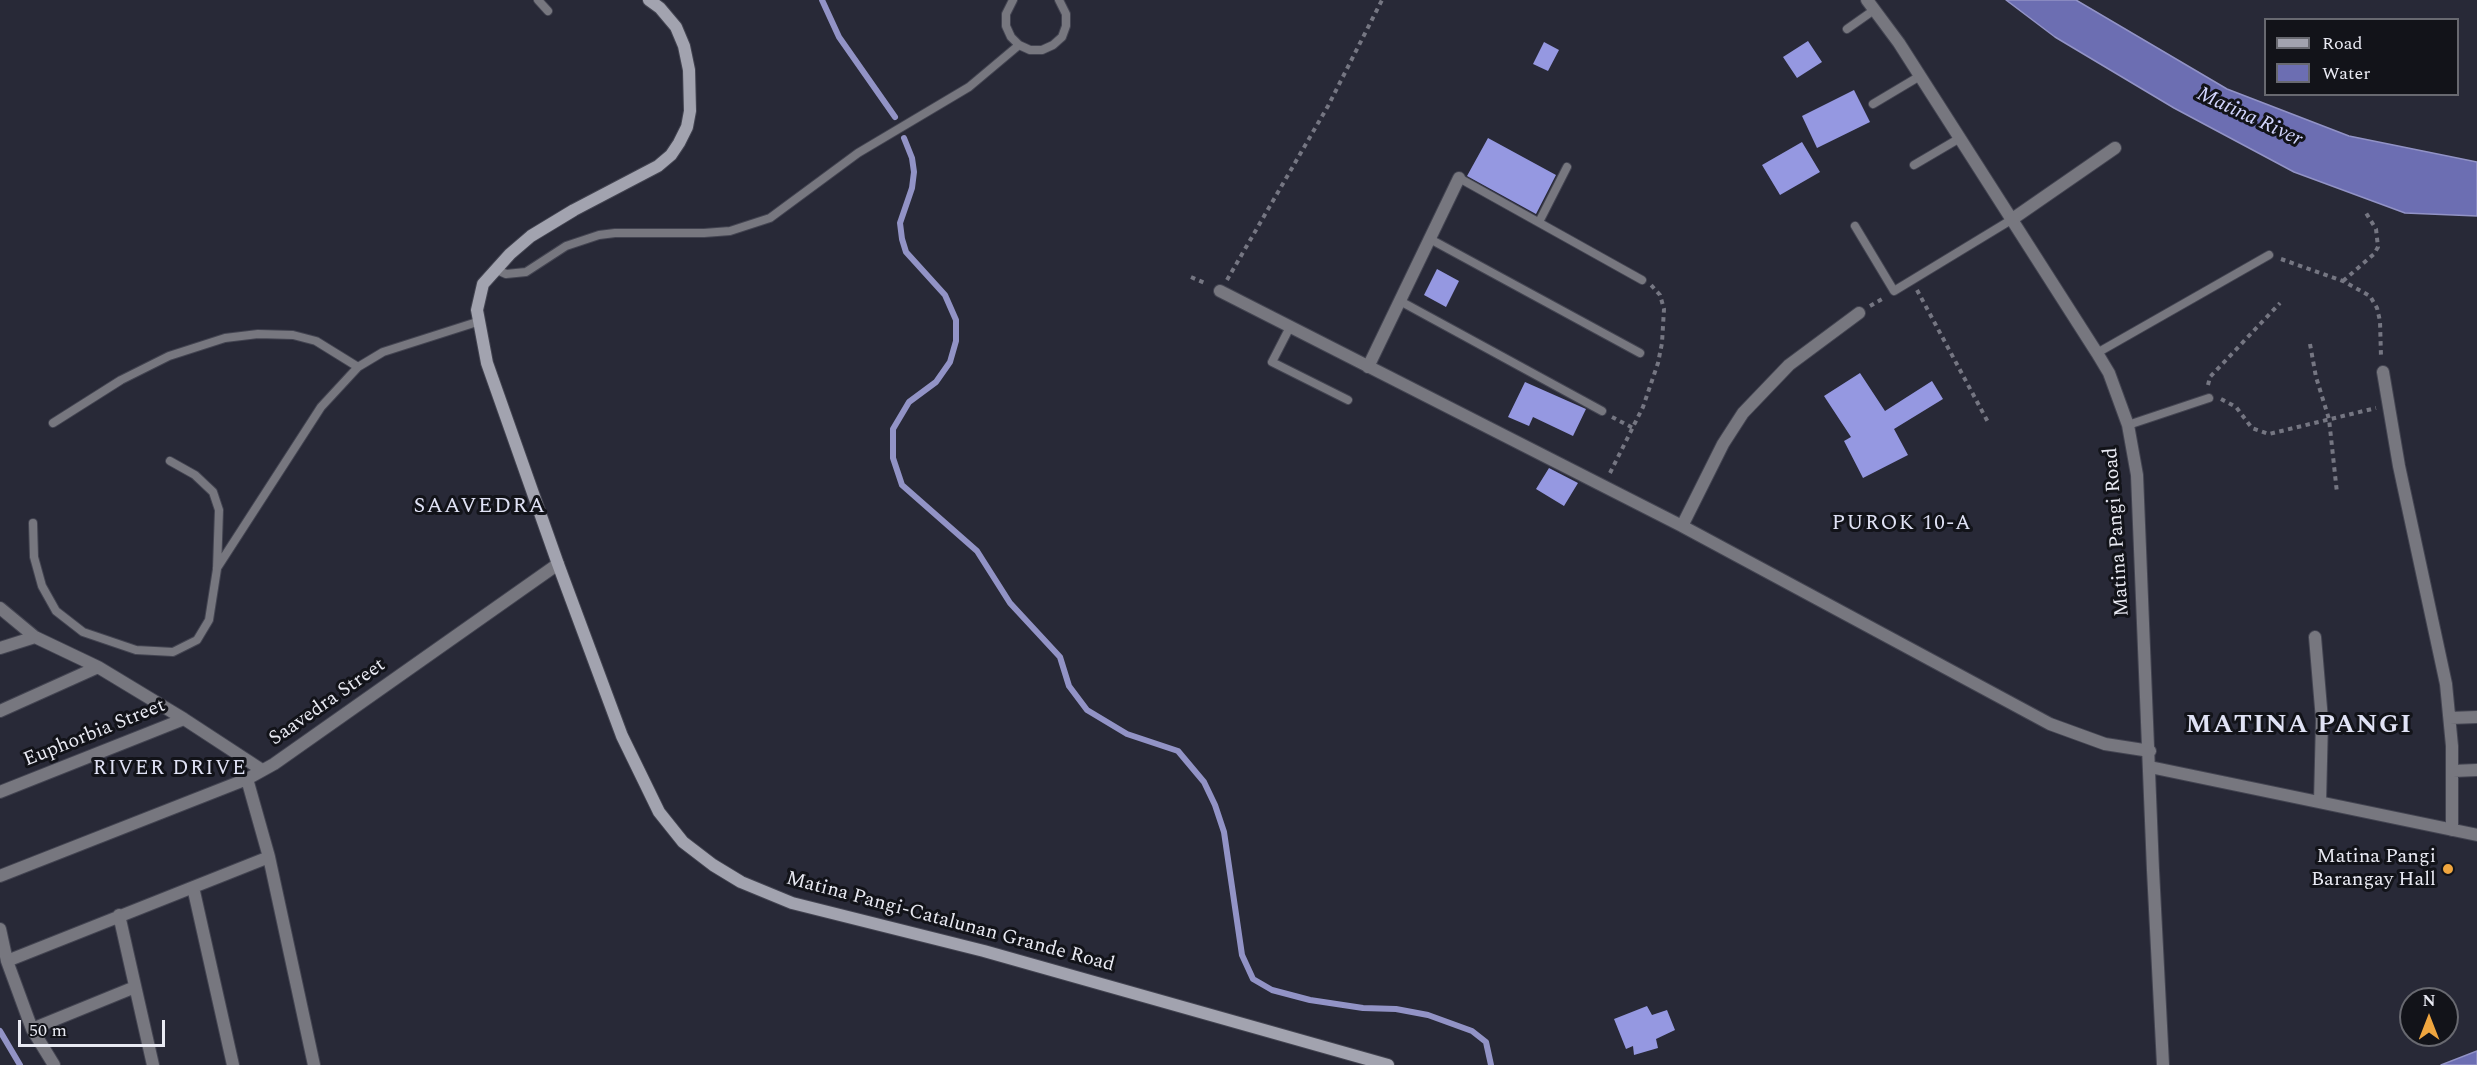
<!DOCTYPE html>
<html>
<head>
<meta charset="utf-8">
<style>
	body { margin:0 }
	#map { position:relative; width:2477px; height:1065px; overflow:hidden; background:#282937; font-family:Spectral,serif }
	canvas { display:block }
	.legend { position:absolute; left:2264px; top:18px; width:195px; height:78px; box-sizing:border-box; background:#121319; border:2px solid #686970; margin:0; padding:8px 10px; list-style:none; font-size:18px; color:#e9eaf3 }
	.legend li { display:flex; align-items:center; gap:12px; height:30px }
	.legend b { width:30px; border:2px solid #686970 }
	.north { position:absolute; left:2399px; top:987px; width:60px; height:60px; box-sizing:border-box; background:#121319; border:2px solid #686970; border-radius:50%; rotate:0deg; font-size:16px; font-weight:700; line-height:24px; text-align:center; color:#e9eaf3 }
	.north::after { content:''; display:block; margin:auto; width:21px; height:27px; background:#f0a63f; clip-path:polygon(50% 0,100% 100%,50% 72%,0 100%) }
	.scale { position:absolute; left:18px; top:1020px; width:147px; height:27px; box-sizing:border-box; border:3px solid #e9eaf3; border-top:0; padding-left:8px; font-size:18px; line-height:21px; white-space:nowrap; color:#e9eaf3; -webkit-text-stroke:4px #121319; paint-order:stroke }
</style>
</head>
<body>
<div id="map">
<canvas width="2477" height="1065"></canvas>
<ul class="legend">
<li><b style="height:8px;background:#a2a3af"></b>Road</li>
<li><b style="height:16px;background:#6c6eb2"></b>Water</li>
</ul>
<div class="north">N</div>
<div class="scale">50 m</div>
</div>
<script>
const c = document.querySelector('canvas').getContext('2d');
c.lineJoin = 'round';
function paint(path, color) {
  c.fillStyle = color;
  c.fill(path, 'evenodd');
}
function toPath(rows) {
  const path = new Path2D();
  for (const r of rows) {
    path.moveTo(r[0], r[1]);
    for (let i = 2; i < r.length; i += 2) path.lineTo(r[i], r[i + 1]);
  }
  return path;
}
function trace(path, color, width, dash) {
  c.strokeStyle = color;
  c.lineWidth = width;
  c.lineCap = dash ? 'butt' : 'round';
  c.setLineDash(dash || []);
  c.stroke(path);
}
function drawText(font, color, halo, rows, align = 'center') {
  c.font = font + ' Spectral,serif';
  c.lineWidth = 6;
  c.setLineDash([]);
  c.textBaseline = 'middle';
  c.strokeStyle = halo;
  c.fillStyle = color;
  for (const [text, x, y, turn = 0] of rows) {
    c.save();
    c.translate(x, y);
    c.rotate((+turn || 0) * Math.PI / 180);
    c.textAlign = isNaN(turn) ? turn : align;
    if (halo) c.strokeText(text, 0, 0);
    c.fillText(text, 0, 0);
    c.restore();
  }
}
const water = toPath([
	[2006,0,2076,0,2227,89,2349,136,2477,162,2477,216,2405,213,2294,172,2174,108,2055,37,2006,0],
	[2477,1051,2477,1065,2441,1065,2477,1051]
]);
paint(water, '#6c6eb2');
trace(water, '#9293c6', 1.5);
trace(toPath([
	[822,0,839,37,895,117],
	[904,138,912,158,914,172,912,188,900,223,902,239,906,252,945,295,956,320,956,341,950,362,936,382,909,402,893,429,893,458,902,485,977,551,1010,603,1060,657,1069,686,1087,710,1127,734,1178,751,1204,782,1215,805,1224,832,1242,955,1253,979,1272,990,1310,1000,1363,1008,1396,1009,1428,1015,1472,1031,1486,1042,1491,1065],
	[0,1031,20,1065]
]), '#9293c6', 6);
paint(toPath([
	[1808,41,1822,62,1797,78,1783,57],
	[1544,42,1559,50,1548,71,1533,64],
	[1854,90,1870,122,1817,148,1802,116],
	[1488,138,1556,175,1536,214,1467,176],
	[1802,142,1820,172,1780,195,1762,165],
	[1437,269,1459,281,1446,307,1424,295],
	[1860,373,1885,411,1932,381,1943,399,1894,429,1908,455,1863,478,1844,441,1851,437,1824,396],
	[1525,382,1586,409,1573,436,1533,417,1529,426,1508,417],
	[1549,468,1578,483,1564,506,1536,489],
	[1647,1006,1652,1015,1667,1010,1675,1030,1656,1039,1658,1048,1634,1055,1633,1046,1626,1049,1614,1019]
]), '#9598e1');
const lane = toPath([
	[538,0,548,11],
	[1013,0,1006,14,1006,26,1011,37,1019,45,1030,50,1042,50,1053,45,1062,37,1066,26,1066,14,1059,0],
	[1847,29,1874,10],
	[1873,104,1920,76],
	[1914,165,1960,138],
	[1459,178,1642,280],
	[1539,222,1567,167],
	[1855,226,1894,291,2011,220],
	[1430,239,1640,353],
	[495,269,506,274,526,272,566,246,599,235,615,233,704,233,730,231,770,218,858,153,969,87,1019,45],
	[1400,301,1602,411],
	[1290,327,1272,362,1348,400],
	[2097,353,2269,255],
	[53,423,121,380,169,356,225,338,258,334,293,335,316,341,358,367],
	[2128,425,2209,398],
	[33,523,34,557,42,586,56,611,83,632,136,650,173,652,197,640,209,620,217,569,219,510,213,492,195,475,170,461],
	[217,568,321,407,358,367,383,352,477,322]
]);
const street = toPath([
	[1867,0,1899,43,2097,353,2109,373,2128,425,2137,475,2153,870,2163,1065],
	[2011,220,2115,148],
	[1220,291,1682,526,2050,724,2105,744,2150,751],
	[1368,367,1459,178],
	[2383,372,2399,466,2446,684,2452,746,2452,830],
	[1682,526,1723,444,1743,413,1789,365,1859,313],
	[0,608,35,637,98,667,184,719],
	[2315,637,2322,720,2320,802],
	[0,648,35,637],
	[0,711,98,667],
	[2450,718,2477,717],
	[2150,767,2477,835],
	[2453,771,2477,770],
	[247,779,269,857,314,1065],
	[0,792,184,719,262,770],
	[0,876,247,779,274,764,558,564],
	[193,887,233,1065],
	[119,915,153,1065],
	[0,929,7,961,32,1029,54,1065],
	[7,961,269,857],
	[32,1029,135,987]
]);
const secondary = toPath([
	[649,0,660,8,676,27,684,46,689,70,690,111,687,127,679,143,671,155,658,166,574,210,531,236,510,254,483,284,477,310,487,363,558,564,622,736,659,812,683,842,713,865,741,882,792,903,984,951,1388,1065]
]);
trace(lane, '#434451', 10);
trace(street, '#434451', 14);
trace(secondary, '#434451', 14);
trace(toPath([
	[2281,259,2343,281,2370,296,2377,308,2380,321,2381,357],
	[1191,277,1207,284],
	[1227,280,1328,106,1382,0],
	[2343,281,2374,254,2378,247,2376,229,2366,213],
	[1917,290,1989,424],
	[1870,306,1884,298],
	[2310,344,2316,377,2329,419,2337,493],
	[2208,385,2210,377,2280,303],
	[2221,399,2236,407,2252,428,2269,434,2376,408],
	[1612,417,1633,428],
	[1610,473,1643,407,1658,363,1662,343,1664,309,1660,295,1651,285]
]), '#757682', 4, [4.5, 4.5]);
trace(lane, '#77777f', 8);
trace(street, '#77777f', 12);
trace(secondary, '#a2a3af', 12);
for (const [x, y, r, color] of [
	[2448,869,6,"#f0a63f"]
]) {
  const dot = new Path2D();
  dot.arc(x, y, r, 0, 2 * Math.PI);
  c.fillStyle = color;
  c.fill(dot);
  trace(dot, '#121319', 2);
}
drawText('20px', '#e9eaf3', '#121319', [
	["Matina Pangi Road",2118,532,-94],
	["Saavedra Street",328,703,-35],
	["Euphorbia Street",95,734,-22],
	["Matina Pangi-Catalunan Grande Road",950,923,15]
]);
drawText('20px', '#e9eaf3', '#121319', [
	["Matina Pangi",2436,858],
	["Barangay Hall",2436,881]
], 'right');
drawText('italic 21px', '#d3d6fe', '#121319', [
	["Matina River",2249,118,25]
]);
c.letterSpacing = '1.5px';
drawText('21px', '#e0e2f5', '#121319', [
	["PUROK 10-A",1902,525],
	["RIVER DRIVE",170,770]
]);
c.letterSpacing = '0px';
c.letterSpacing = '1.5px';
drawText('22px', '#e0e2f5', '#121319', [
	["SAAVEDRA",480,508]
]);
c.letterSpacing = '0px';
c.letterSpacing = '1.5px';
drawText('bold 26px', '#e0e2f5', '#121319', [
	["MATINA PANGI",2299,727]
]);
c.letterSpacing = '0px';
</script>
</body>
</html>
